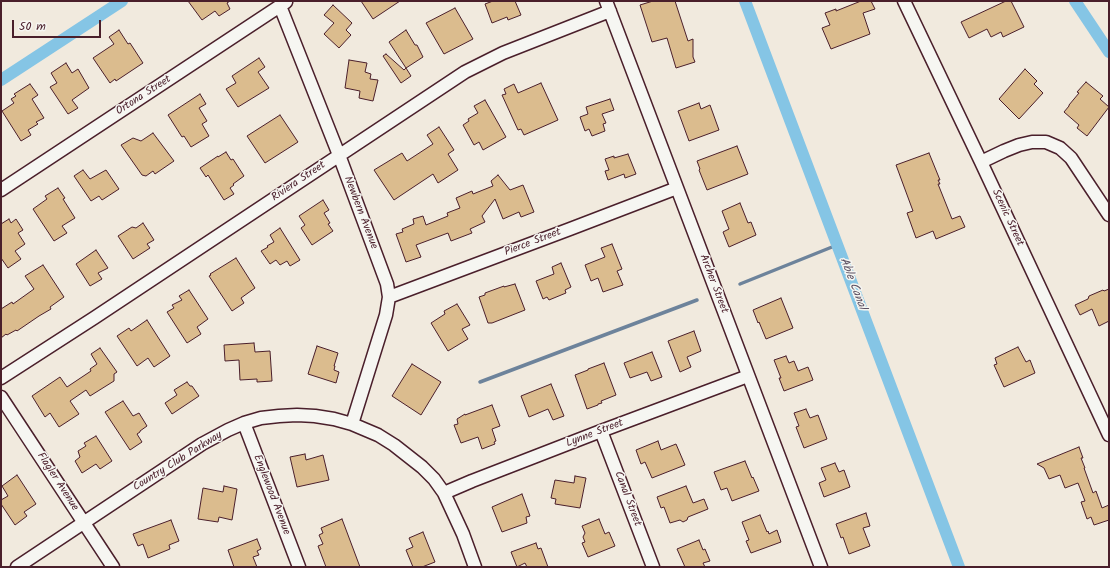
<!DOCTYPE html>
<html>
<head>
<meta charset="utf-8">
<style>
	body { margin:0 }
	#map { position:relative; width:1110px; height:568px; overflow:hidden; background:#f1eade; font-family:Kalam,sans-serif }
	canvas { display:block }
	.frame { position:absolute; inset:0; border:2px solid #4a1f2b; pointer-events:none }
	.scale { position:absolute; left:12px; top:20px; width:89px; height:18px; box-sizing:border-box; border:2px solid #4a1f2b; border-top:0; padding-left:5px; font-size:12px; line-height:14px; white-space:nowrap; color:#4a1f2b; -webkit-text-stroke:3px #f6f6f2; paint-order:stroke }
</style>
</head>
<body>
<div id="map">
<canvas width="1110" height="568"></canvas>
<div class="frame"></div>
<div class="scale">50 m</div>
</div>
<script>
const c = document.querySelector('canvas').getContext('2d');
c.lineJoin = 'round';
function toPath(rows) {
  const path = new Path2D();
  for (const r of rows) {
    path.moveTo(r[0], r[1]);
    for (let i = 2; i < r.length; i += 2) path.lineTo(r[i], r[i + 1]);
  }
  return path;
}
function trace(path, color, width, dash) {
  c.strokeStyle = color;
  c.lineWidth = width;
  c.lineCap = dash ? 'butt' : 'round';
  c.setLineDash(dash || []);
  c.stroke(path);
}
function paint(path, color) {
  c.fillStyle = color;
  c.fill(path, 'evenodd');
}
function drawText(font, color, halo, rows, align = 'center') {
  c.font = font + ' Kalam,sans-serif';
  c.lineWidth = 3;
  c.setLineDash([]);
  c.textBaseline = 'middle';
  c.strokeStyle = halo;
  c.fillStyle = color;
  for (const [text, x, y, turn = 0] of rows) {
    c.save();
    c.translate(x, y);
    c.rotate((+turn || 0) * Math.PI / 180);
    c.textAlign = isNaN(turn) ? turn : align;
    if (halo) c.strokeText(text, 0, 0);
    c.fillText(text, 0, 0);
    c.restore();
  }
}
trace(toPath([
	[740,284,837,245],
	[480,382,697,300]
]), '#6d839b', 3.5);
trace(toPath([
	[745,1,959,567],
	[1075,1,1109,52],
	[1,80,122,1]
]), '#85c5e5', 12);
const building = toPath([
	[188,1,230,1,227,3,230,9,219,16,215,11,202,20,188,1],
	[361,1,400,1,373,19,361,1],
	[493,1,515,1,521,15,508,20,507,17,492,23,485,4,493,1],
	[653,1,675,1,688,41,693,39,693,57,695,62,676,68,667,38,652,42,640,5,653,1],
	[861,1,871,1,875,9,863,13,870,34,831,49,822,28,830,25,825,13,836,9,836,11,861,1],
	[1006,1,1011,1,1024,27,1003,37,1001,32,991,37,987,29,969,38,961,22,1006,1],
	[333,5,352,23,346,30,351,35,339,48,324,34,334,23,324,15,333,5],
	[455,8,473,39,444,54,426,23,455,8],
	[119,30,128,44,130,43,143,63,116,81,115,79,110,83,93,58,114,44,109,37,119,30],
	[406,30,415,45,417,45,423,57,406,68,389,42,406,30],
	[386,54,404,70,406,68,411,76,401,83,383,56,386,54],
	[259,58,265,67,258,72,269,88,238,107,226,89,236,83,232,76,259,58],
	[349,60,367,63,365,72,371,74,370,79,378,80,373,101,359,98,360,91,345,88,349,60],
	[66,63,72,73,78,69,89,88,72,100,78,108,68,114,50,87,57,83,51,73,66,63],
	[1025,69,1037,81,1034,84,1043,93,1019,119,999,99,1025,69],
	[1086,82,1103,96,1100,99,1109,107,1087,136,1077,128,1079,125,1064,112,1069,106,1069,105,1079,93,1077,92,1086,82],
	[541,83,558,120,524,135,521,129,518,130,502,95,506,94,504,89,514,84,518,93,541,83],
	[30,84,38,95,32,99,44,118,36,122,38,124,28,130,31,135,21,141,2,111,14,103,11,99,16,96,14,94,30,84],
	[200,94,206,104,199,108,207,121,202,124,209,136,191,147,184,136,182,137,168,115,200,94],
	[610,99,614,110,602,114,606,123,603,124,605,131,592,136,589,129,585,131,580,117,588,114,586,107,610,99],
	[485,100,506,137,483,150,479,142,474,145,463,125,469,121,468,119,478,113,474,106,485,100],
	[699,103,701,109,710,105,719,130,689,141,678,111,699,103],
	[280,115,298,142,265,163,247,136,280,115],
	[439,127,454,150,448,154,458,170,438,183,433,174,394,200,374,170,402,153,407,161,433,144,427,135,439,127],
	[153,133,174,161,155,174,153,171,146,176,142,175,121,145,133,138,141,141,153,133],
	[737,146,748,174,707,190,699,170,700,169,697,161,737,146],
	[226,152,231,160,233,159,244,176,233,184,234,185,230,188,234,194,224,200,208,175,206,177,200,168,218,156,218,157,226,152],
	[929,153,940,180,938,180,940,184,938,184,952,219,960,216,965,227,936,239,933,231,916,238,907,213,913,211,896,165,929,153],
	[628,154,636,174,625,178,624,174,608,180,605,171,609,170,605,159,614,156,614,158,628,154],
	[83,170,90,179,106,170,119,189,102,200,99,196,91,201,74,176,83,170],
	[498,175,510,190,523,185,534,212,521,217,519,212,503,219,495,199,482,216,485,222,470,229,472,233,451,241,448,233,416,245,421,257,406,262,396,234,403,232,402,229,414,224,413,219,423,216,426,225,448,216,447,213,460,208,456,198,472,191,473,194,493,186,491,181,498,175],
	[58,188,65,198,63,199,75,218,62,226,67,233,54,241,33,209,47,199,45,196,58,188],
	[323,200,329,210,324,213,330,223,328,224,333,231,312,245,301,228,305,225,299,216,323,200],
	[740,203,748,223,751,222,756,235,729,247,723,232,729,229,722,211,740,203],
	[9,219,11,223,16,219,23,230,18,233,25,244,15,251,21,259,8,268,1,258,1,224,9,219],
	[143,223,154,240,147,244,150,248,133,259,118,236,132,227,136,228,143,223],
	[280,228,300,260,290,266,287,261,280,265,276,260,270,264,261,251,268,247,267,246,274,242,270,235,280,228],
	[612,244,622,269,617,271,623,285,603,292,598,278,591,281,585,265,605,257,601,248,612,244],
	[96,250,108,268,98,273,102,279,90,286,76,264,96,250],
	[236,258,255,288,241,298,244,303,232,311,209,276,211,275,210,274,236,258],
	[561,263,571,287,565,290,566,293,549,300,547,297,543,299,536,281,554,274,552,267,561,263],
	[43,265,64,297,50,307,51,309,39,316,17,331,16,330,7,335,6,334,1,338,1,309,12,302,13,304,34,289,25,276,43,265],
	[515,284,525,310,492,323,488,323,479,297,485,295,485,293,504,286,504,287,515,284],
	[1109,289,1109,321,1099,326,1092,309,1080,315,1075,305,1088,299,1089,296,1103,290,1104,291,1109,289],
	[189,290,208,319,197,327,201,334,187,343,167,312,174,308,172,305,182,300,179,296,189,290],
	[781,298,793,328,766,339,759,322,758,323,753,310,781,298],
	[457,304,470,325,462,329,468,339,448,351,431,323,445,314,444,311,457,304],
	[147,320,170,356,154,367,148,358,137,366,117,336,129,328,131,331,147,320],
	[694,331,701,351,687,357,691,367,680,372,668,341,694,331],
	[254,343,255,352,270,351,272,381,257,382,257,379,240,380,239,360,225,361,224,345,254,343],
	[317,346,338,353,334,366,335,366,334,370,339,372,336,383,308,374,317,346],
	[1018,347,1026,362,1030,360,1035,373,1004,387,994,365,997,364,995,358,1018,347],
	[100,348,117,372,114,374,114,381,90,396,86,390,70,401,79,414,59,427,50,413,45,417,32,396,60,377,67,387,91,371,90,369,97,364,91,354,100,348],
	[652,352,662,377,651,381,647,372,630,378,624,363,652,352],
	[786,356,789,363,794,361,798,371,808,367,813,380,784,391,779,378,781,378,774,360,786,356],
	[604,363,616,395,601,401,602,403,598,404,598,405,587,409,575,375,588,370,588,369,604,363],
	[412,364,441,382,421,415,392,396,412,364],
	[187,382,190,386,192,386,199,396,172,414,165,403,177,395,174,390,187,382],
	[551,384,564,416,553,420,548,409,529,417,521,396,551,384],
	[123,401,133,416,139,413,147,426,140,431,140,432,137,434,142,442,130,450,105,412,123,401],
	[492,405,500,426,492,429,496,441,494,442,495,444,482,449,478,437,461,443,454,425,458,424,457,419,465,414,465,415,492,405],
	[806,409,810,418,818,415,827,439,804,448,796,427,799,426,794,413,806,409],
	[96,436,112,461,100,469,96,464,82,473,75,461,80,457,78,451,86,446,84,443,96,436],
	[658,441,661,450,676,444,685,465,652,478,645,462,641,464,636,450,658,441],
	[1079,447,1083,458,1081,458,1085,468,1084,468,1093,493,1096,491,1102,508,1109,505,1109,520,1094,525,1091,517,1087,519,1081,502,1085,501,1078,483,1065,488,1060,475,1049,479,1044,468,1037,464,1079,447],
	[305,454,306,460,323,455,329,480,297,487,290,457,305,454],
	[745,461,752,478,753,477,759,491,732,501,727,488,721,490,714,472,745,461],
	[835,463,839,472,844,470,850,487,824,497,819,483,826,480,821,468,835,463],
	[17,475,36,504,24,512,27,516,15,525,1,504,1,500,8,496,2,486,17,475],
	[575,476,586,478,580,508,555,504,556,499,551,498,555,480,574,483,575,476],
	[224,486,237,489,232,520,219,517,218,522,198,519,203,488,223,492,224,486],
	[686,486,693,503,704,499,708,509,688,517,687,520,683,522,680,520,670,523,664,507,661,508,657,497,686,486],
	[522,494,530,516,526,517,527,523,502,532,492,507,522,494],
	[866,513,870,526,863,528,870,546,849,554,843,537,841,538,836,524,866,513],
	[760,515,767,532,768,531,769,534,777,530,781,542,751,553,746,541,749,540,742,522,760,515],
	[342,519,360,567,326,567,318,546,323,544,319,535,323,533,321,528,342,519],
	[599,519,605,534,609,532,615,546,588,557,582,543,585,542,583,537,585,533,582,526,599,519],
	[171,520,179,541,169,545,170,549,148,558,143,544,138,546,133,534,171,520],
	[423,532,435,562,422,567,413,567,406,550,413,547,409,538,423,532],
	[257,539,261,549,257,551,259,555,253,557,257,567,234,567,228,550,257,539],
	[699,540,703,550,705,549,710,561,703,563,705,567,685,567,677,549,699,540],
	[536,543,538,549,541,548,548,567,527,567,525,563,517,567,511,552,536,543]
]);
paint(building, '#dbbc8e');
trace(building, '#4a1f2b', 1);
const minor = toPath([
	[606,1,821,567],
	[904,1,981,162,1109,435],
	[280,6,339,155,387,284,389,297,386,315,352,424],
	[981,162,1004,151,1019,145,1032,142,1046,142,1060,148,1071,158,1109,215],
	[1,190,286,2],
	[389,297,570,229,677,188],
	[1,378,94,318,465,72,503,53,610,11],
	[1,397,113,567],
	[244,423,299,567],
	[601,431,653,567],
	[444,493,472,481,601,431,748,376],
	[17,567,202,444,228,430,244,423,261,418,279,416,297,415,315,416,334,419,352,424,378,435,394,445,422,467,434,479,444,493,463,534,475,567]
]);
trace(minor, '#4a1f2b', 15);
trace(minor, '#f6f6f2', 12);
drawText('11px', '#4a1f2b', '#f6f6f2', [
	["Ortona Street",144,96,-33],
	["Riviera Street",299,182,-34],
	["Newbern Avenue",360,213,69],
	["Scenic Street",1007,218,65],
	["Pierce Street",533,243,-21],
	["Archer Street",713,284,69],
	["Lynne Street",595,434,-21],
	["Country Club Parkway",178,462,-32],
	["Flagler Avenue",57,482,57],
	["Englewood Avenue",271,495,69],
	["Canal Street",627,499,69]
]);
drawText('italic 12px', '#5c5163', '#f6f6f2', [
	["Able Canal",852,284,69]
]);
</script>
</body>
</html>
